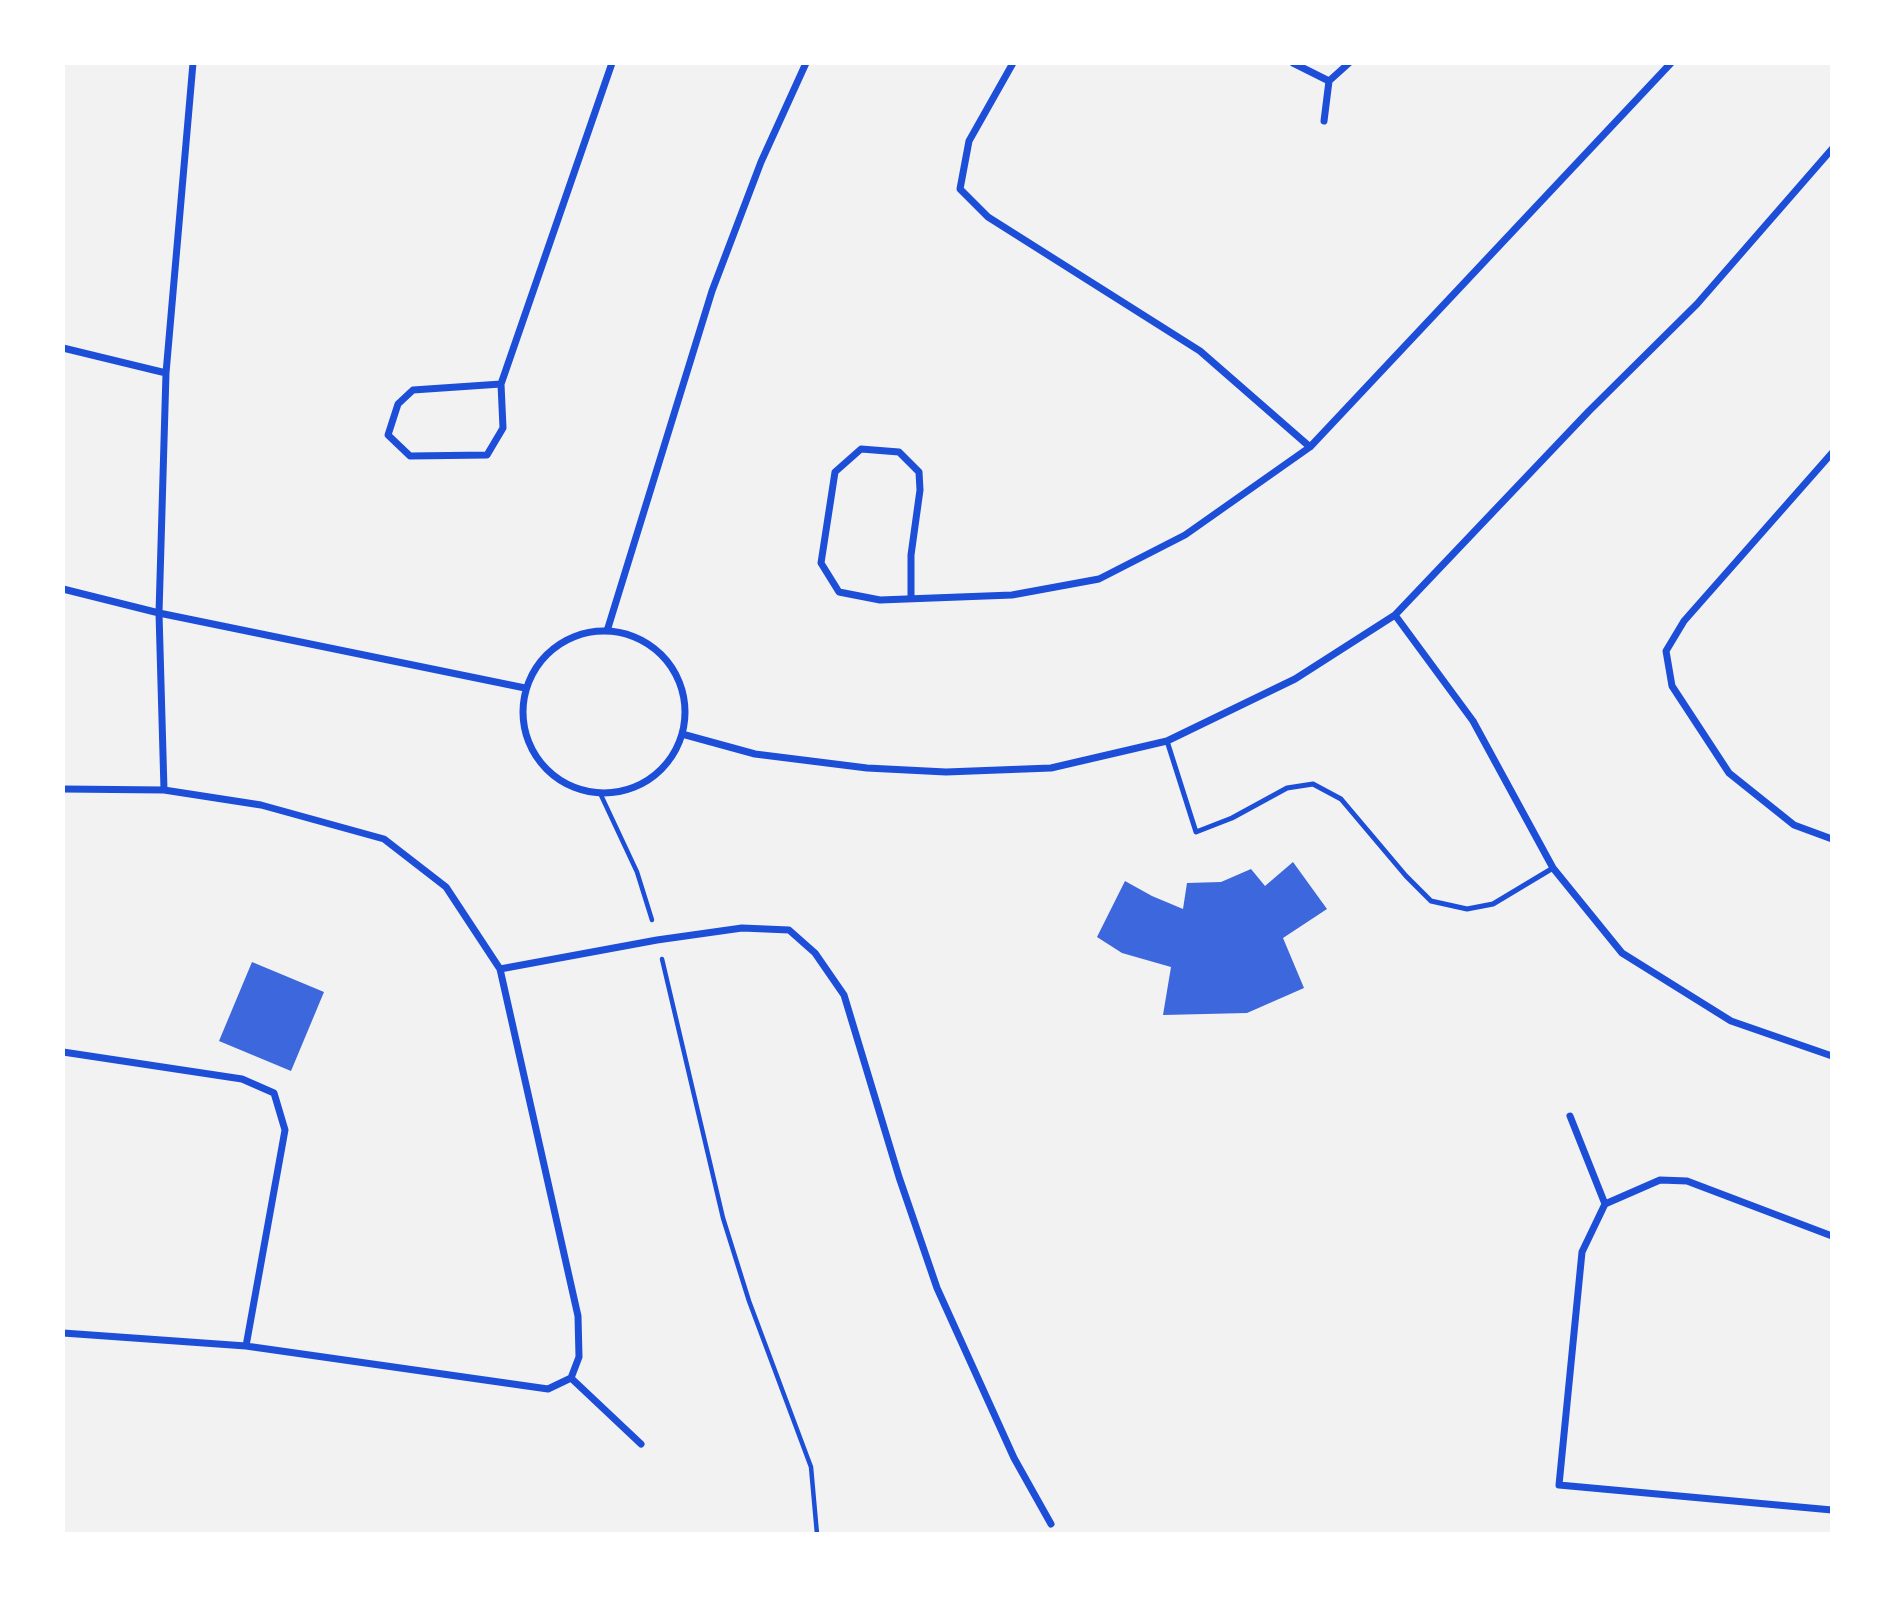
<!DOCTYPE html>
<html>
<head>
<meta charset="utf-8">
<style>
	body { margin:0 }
	#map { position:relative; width:1895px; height:1597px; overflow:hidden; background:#f2f2f2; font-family:Cabin,sans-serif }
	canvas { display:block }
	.frame { position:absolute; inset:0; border:65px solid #fff; pointer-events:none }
</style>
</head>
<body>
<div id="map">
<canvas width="1895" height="1597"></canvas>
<div class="frame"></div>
</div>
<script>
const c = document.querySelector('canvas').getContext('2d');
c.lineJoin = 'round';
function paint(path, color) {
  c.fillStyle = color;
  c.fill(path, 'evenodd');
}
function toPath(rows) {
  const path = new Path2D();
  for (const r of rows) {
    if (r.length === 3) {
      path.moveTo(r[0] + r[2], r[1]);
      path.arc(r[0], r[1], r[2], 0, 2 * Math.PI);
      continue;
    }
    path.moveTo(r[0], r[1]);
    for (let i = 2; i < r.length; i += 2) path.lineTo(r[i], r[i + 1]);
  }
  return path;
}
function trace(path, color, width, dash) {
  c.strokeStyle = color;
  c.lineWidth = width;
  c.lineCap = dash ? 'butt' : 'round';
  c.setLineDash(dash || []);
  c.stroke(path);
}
paint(toPath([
	[1293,862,1327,909,1283,938,1304,988,1247,1013,1163,1015,1171,967,1122,953,1097,937,1125,881,1152,896,1183,909,1187,883,1221,882,1251,869,1265,886],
	[252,962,324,992,291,1071,219,1041]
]), '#3d67dc');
trace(toPath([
	[600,793,637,872,652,920],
	[662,959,723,1218,749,1301,811,1467,817,1534]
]), '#1d4ed8', 4.5);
trace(toPath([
	[1167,741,1196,832,1232,818,1287,788,1313,784,1341,799,1406,876,1431,901,1467,909,1493,904,1553,868]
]), '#1d4ed8', 5);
trace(toPath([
	[1013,63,969,141,960,189,988,217,1200,351,1310,447],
	[1293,63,1329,81],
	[1329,81,1349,63],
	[1324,121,1329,81],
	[63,348,166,373],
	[501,384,413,390,398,404,388,435,410,456,487,455,503,428,501,384,612,63],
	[1832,453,1684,621,1666,651,1672,686,1729,773,1794,825,1832,839],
	[63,589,159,613,525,688],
	[911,598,911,555,920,490,919,472,899,452,861,449,835,472,821,563,839,592,880,600,1012,595,1099,579,1185,535,1310,447,1671,63],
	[1395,615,1473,721,1553,868,1622,953,1731,1021,1832,1056],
	[607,631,712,291,761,162,806,63],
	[604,712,81],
	[682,734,755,754,867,768,946,772,1051,768,1167,741,1295,679,1395,615,1589,411,1697,304,1832,149],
	[63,789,164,790,261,805,384,839,446,887,500,969,578,1316,579,1357,571,1378,548,1389,246,1346,63,1333],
	[164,790,159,613,166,373,193,63],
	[500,969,657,940,742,928,789,930,815,953,844,995,899,1177,937,1288,1014,1458,1051,1524],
	[63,1052,242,1079,274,1093,285,1130,246,1346],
	[1570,1116,1605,1204],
	[1832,1236,1687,1181,1660,1180,1605,1204,1582,1252,1559,1485,1832,1510],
	[571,1378,641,1444]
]), '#1d4ed8', 7);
</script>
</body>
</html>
